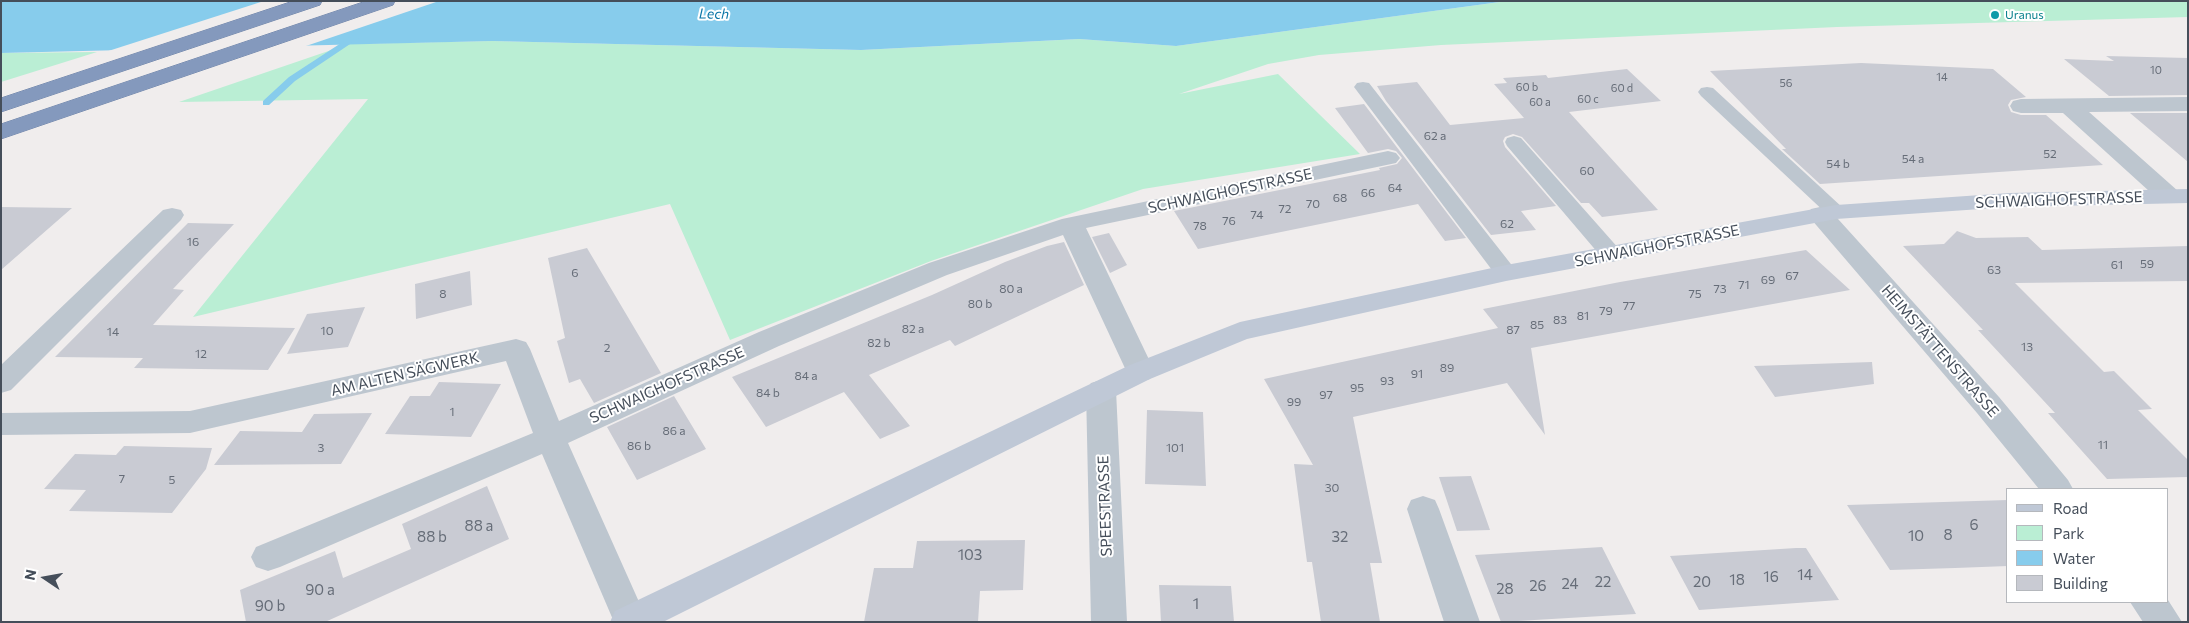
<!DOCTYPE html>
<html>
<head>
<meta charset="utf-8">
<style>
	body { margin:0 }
	#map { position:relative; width:2189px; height:623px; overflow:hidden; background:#f0eded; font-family:Commissioner,sans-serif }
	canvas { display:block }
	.frame { position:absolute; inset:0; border:2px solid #454e5a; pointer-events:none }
	.legend { position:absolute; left:2006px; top:488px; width:162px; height:115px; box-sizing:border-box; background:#fff; border:1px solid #b5b8bd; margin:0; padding:6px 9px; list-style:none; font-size:15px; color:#454e5a }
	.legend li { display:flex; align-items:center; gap:10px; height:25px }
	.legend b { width:25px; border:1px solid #b5b8bd }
	.north { position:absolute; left:20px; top:553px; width:50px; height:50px; -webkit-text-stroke:4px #fff; paint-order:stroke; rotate:282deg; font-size:14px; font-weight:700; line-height:20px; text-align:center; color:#454e5a }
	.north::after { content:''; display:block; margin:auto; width:18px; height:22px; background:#454e5a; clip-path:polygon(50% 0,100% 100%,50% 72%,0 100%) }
</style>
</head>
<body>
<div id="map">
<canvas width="2189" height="623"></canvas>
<div class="frame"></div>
<ul class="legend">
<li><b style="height:6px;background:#bfc8d6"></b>Road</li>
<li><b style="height:14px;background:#baeed4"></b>Park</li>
<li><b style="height:14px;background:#87ccec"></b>Water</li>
<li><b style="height:14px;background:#c9cbd3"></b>Building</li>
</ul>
<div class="north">N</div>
</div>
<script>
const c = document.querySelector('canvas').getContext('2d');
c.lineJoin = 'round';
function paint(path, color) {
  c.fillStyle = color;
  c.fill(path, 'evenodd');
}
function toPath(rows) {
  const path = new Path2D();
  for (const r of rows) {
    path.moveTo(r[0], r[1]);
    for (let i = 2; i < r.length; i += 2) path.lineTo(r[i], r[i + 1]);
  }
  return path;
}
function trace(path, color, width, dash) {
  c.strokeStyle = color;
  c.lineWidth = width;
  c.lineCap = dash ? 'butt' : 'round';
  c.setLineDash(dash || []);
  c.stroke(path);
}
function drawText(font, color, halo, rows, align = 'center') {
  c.font = font + ' Commissioner,sans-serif';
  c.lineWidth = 4;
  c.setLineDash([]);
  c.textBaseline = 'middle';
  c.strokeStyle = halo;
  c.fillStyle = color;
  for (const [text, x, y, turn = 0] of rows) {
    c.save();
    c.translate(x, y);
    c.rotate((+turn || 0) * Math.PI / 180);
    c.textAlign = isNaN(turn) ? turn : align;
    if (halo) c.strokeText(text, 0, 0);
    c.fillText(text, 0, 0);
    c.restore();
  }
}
paint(toPath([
	[1507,1,2188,1,2188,17,1837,27,1441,45,1319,55,1268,64,1179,94,1278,74,1360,154,1143,189,931,261,730,340,670,204,193,317,368,99,179,102,349,44,492,41,861,50,1079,39,1176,46],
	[97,52,1,82,1,53]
]), '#baeed4');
paint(toPath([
	[1,1,1507,1,1176,46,1079,39,861,50,492,41,1,53]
]), '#87ccec');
paint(toPath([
	[264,1,439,1,303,47,99,54]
]), '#f0eded');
paint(toPath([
	[358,32,361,32,365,34,295,81,269,105,263,105,263,101,289,77,358,32]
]), '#87ccec');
paint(toPath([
	[2106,56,2188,58,2188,95,2109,96,2064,59,2114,61],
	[1861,63,1993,69,2026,97,2011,100,2008,105,2011,112,2021,115,2046,115,2103,165,1820,184,1782,149,1786,149,1710,71],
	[1627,69,1661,101,1569,112,1658,210,1602,217,1589,203,1581,203,1522,137,1513,134,1505,137,1503,141,1505,147,1556,206,1521,211,1536,230,1491,235,1386,101,1377,86,1417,82,1450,125,1524,118,1494,84,1507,83,1503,78,1546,75,1548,78],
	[1364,104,1466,238,1445,241,1418,204,1198,249,1174,211,1380,170,1379,168,1397,164,1402,158,1396,151,1388,149,1368,153,1335,108],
	[2130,113,2188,113,2188,162],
	[1,207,72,208,1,270],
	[188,223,234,224,173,289,184,290,153,325,295,328,268,370,134,368,143,358,55,357],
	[1957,231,1976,238,2028,237,2042,250,2188,246,2188,281,2015,283,2104,372,2114,371,2152,409,2138,410,2188,460,2188,477,2107,479,2048,413,2055,413,1978,330,1983,330,1903,246,1944,244],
	[1109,233,1127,265,1110,273,1092,237],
	[1064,242,1084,285,955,346,950,340,869,375,910,426,880,439,844,392,766,427,732,377,932,295,1005,262,1047,246],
	[587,248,661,373,594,403,580,379,569,383,557,341,565,338,548,258],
	[1806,250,1850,290,1531,348,1545,435,1507,383,1353,417,1382,563,1370,563,1380,622,1321,622,1312,562,1307,562,1294,464,1313,465,1264,379,1498,328,1483,309,1620,282],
	[470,271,472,305,416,319,415,284],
	[365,307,348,347,287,354,307,314],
	[1872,362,1874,384,1775,397,1754,366],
	[439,382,501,384,471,437,385,434,410,396,430,396],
	[674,396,706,449,637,480,607,427],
	[1147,410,1203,412,1206,486,1145,484],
	[372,413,341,464,214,465,240,431,302,432,314,414],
	[124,446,212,448,206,469,172,513,69,511,86,490,44,489,75,454,116,455],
	[1471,476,1490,530,1457,531,1439,477],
	[487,486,509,539,325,622,246,622,240,590,335,551,343,578,411,549,402,524],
	[2008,500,2008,566,1955,568,1890,570,1847,505],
	[1025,540,1023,590,980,591,978,622,864,622,874,568,913,568,917,541],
	[1602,547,1636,614,1501,622,1475,555],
	[1796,548,1806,548,1839,600,1699,610,1670,556],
	[1159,585,1231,586,1234,622,1161,622]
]), '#c9cbd3');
const highway = toPath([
	[293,1,322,1,320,5,1,112,1,98,293,1],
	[366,1,395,1,393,5,1,139,1,124,366,1]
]);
trace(highway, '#6f84a8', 1);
paint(toPath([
	[1363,82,1369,83,1514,268,1517,273,1514,278,1506,280,1498,278,1354,87,1357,83,1363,82],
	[1707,87,1713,88,1843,208,1846,212,1843,216,1836,218,1829,216,1701,96,1698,92,1701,88,1707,87],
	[1514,136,1521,138,1620,250,1623,255,1620,260,1612,262,1604,260,1507,146,1505,142,1507,138,1514,136]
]), '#bdc6cf');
paint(toPath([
	[2188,97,2188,111,2089,112,2178,191,2181,196,2178,201,2169,203,2160,201,2063,113,2021,113,2013,111,2010,106,2013,101,2021,99,2188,97],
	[1388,151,1396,153,1400,158,1396,163,1086,228,1155,372,1150,379,1140,382,1130,379,1063,235,947,275,779,346,568,443,648,622,614,622,542,454,280,567,268,571,256,567,251,557,256,547,533,433,506,361,190,433,1,435,1,413,190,411,516,339,526,342,530,349,559,421,759,332,929,263,1062,219,1388,151],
	[1820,207,1829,209,1999,397,2068,480,2073,489,2039,489,1977,413,1811,219,1808,214,1811,209,1820,207],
	[172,208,181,210,184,215,181,220,11,390,1,393,1,365,163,210,172,208],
	[1101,380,1111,383,1116,390,1127,622,1091,622,1086,390,1091,383,1101,380],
	[1423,496,1435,500,1439,509,1480,622,1444,622,1407,509,1411,500,1423,496],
	[2168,600,2182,622,2143,622,2130,602,2168,600]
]), '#bdc6cf');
paint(toPath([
	[2188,189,2188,203,2010,207,1836,219,1506,281,1247,339,1150,379,663,622,610,622,615,611,1130,365,1240,322,1506,265,1836,205,2010,193,2188,189]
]), '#bfc8d6');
paint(highway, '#8499bd');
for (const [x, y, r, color] of [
	[1995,15,5,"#0f9aa8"]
]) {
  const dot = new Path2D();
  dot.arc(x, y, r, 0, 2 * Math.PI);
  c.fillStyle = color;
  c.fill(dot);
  trace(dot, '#fff', 2);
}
drawText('11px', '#666d78', null, [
	["10",2156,70],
	["14",1942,77],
	["56",1786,83],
	["60 b",1527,87],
	["60 d",1622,88],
	["60 c",1588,99],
	["60 a",1540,102]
]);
drawText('12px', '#0d838f', '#fff', [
	["Uranus",2005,15]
], 'left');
drawText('12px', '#666d78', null, [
	["62 a",1435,136],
	["52",2050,154],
	["54 a",1913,159],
	["54 b",1838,164],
	["60",1587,171],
	["64",1395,188],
	["66",1368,193],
	["68",1340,198],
	["70",1313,204],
	["72",1285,209],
	["74",1257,215],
	["76",1229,221],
	["62",1507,224],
	["78",1200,226],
	["16",193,242],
	["59",2147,264],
	["61",2117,265],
	["63",1994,270],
	["6",575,273],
	["67",1792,276],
	["69",1768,280],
	["71",1744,285],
	["80 a",1011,289],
	["73",1720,289],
	["8",443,294],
	["75",1695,294],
	["80 b",980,304],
	["77",1629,306],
	["79",1606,311],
	["81",1583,316],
	["83",1560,320],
	["85",1537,325],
	["82 a",913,329],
	["87",1513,330],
	["10",327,331],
	["14",113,332],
	["82 b",879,343],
	["13",2027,347],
	["2",607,348],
	["12",201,354],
	["89",1447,368],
	["91",1417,374],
	["84 a",806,376],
	["93",1387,381],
	["95",1357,388],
	["84 b",768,393],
	["97",1326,395],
	["99",1294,402],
	["1",452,412],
	["86 a",674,431],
	["11",2103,445],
	["86 b",639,446],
	["3",321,448],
	["101",1175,448],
	["7",122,479],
	["5",172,480],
	["30",1332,488]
]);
drawText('italic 14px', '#0c76a7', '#fff', [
	["Lech",714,14,1]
]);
drawText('15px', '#454e5a', '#fff', [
	["SCHWAIGHOFSTRASSE",1230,191,-12],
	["SCHWAIGHOFSTRASSE",2059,200,-2],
	["SCHWAIGHOFSTRASSE",1657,246,-11],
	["HEIMSTÄTTENSTRASSE",1940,351,49],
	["AM ALTEN SÄGWERK",405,374,-13],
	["SCHWAIGHOFSTRASSE",667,385,-24],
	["SPEESTRASSE",1105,506,-92]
]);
drawText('15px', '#666d78', null, [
	["6",1974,525],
	["88 a",479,526],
	["8",1948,535],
	["10",1916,536],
	["88 b",432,537],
	["32",1340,537],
	["103",970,555],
	["14",1805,575],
	["16",1771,577],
	["18",1737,580],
	["22",1603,582],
	["20",1702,582],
	["24",1570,584],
	["26",1538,586],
	["28",1505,589],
	["90 a",320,590],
	["1",1196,604],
	["90 b",270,606]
]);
</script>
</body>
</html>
